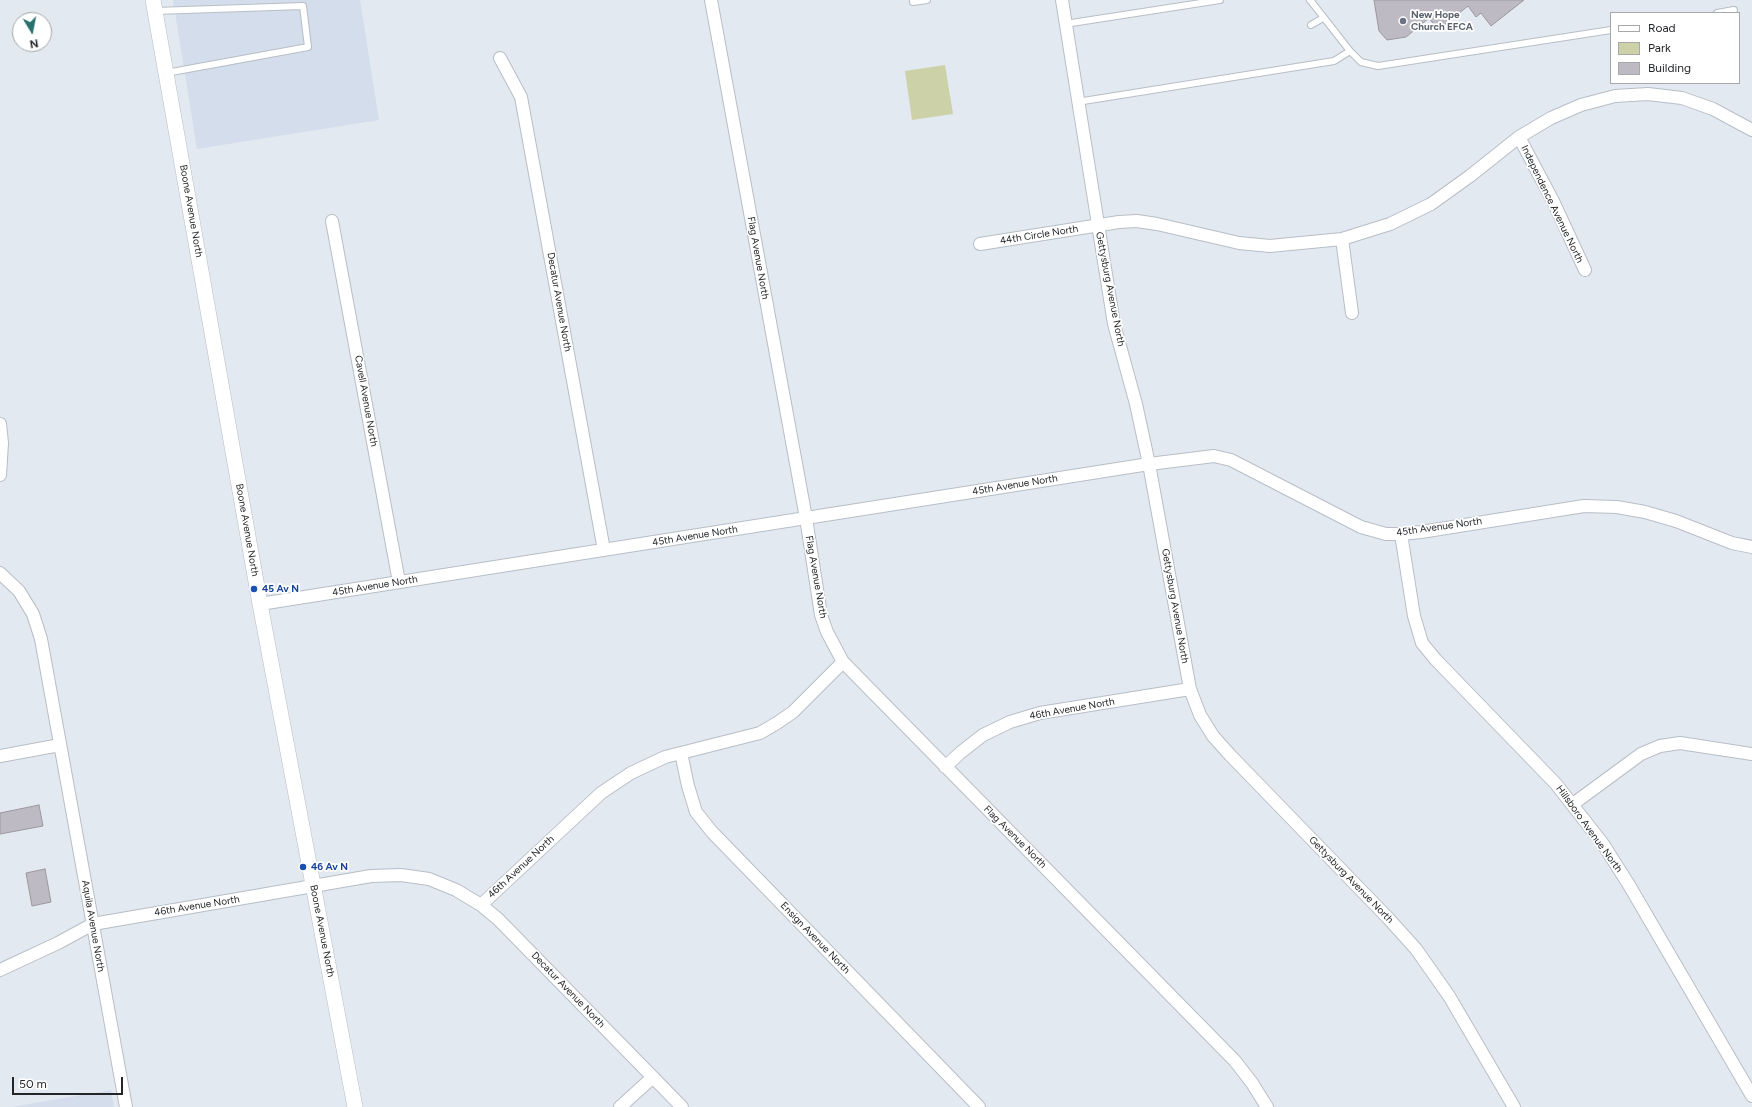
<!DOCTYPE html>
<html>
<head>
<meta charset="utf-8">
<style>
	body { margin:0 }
	#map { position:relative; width:1752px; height:1107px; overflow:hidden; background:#e3e9f1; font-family:Figtree,sans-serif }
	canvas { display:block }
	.legend { position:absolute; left:1610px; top:12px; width:130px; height:72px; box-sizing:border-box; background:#fff; border:1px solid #a7a8a9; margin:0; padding:5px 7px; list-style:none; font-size:12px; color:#232528 }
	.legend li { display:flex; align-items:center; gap:8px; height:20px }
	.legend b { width:20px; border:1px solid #a7a8a9 }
	.north { position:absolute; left:12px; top:12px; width:40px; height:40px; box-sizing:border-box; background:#fff; border:1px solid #a7a8a9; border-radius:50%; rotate:170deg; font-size:11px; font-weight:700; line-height:16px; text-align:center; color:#232528 }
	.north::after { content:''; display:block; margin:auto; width:14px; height:18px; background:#27706b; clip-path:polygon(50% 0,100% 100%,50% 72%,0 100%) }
	.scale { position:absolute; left:12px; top:1077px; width:111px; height:18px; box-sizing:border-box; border:2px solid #232528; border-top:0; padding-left:5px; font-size:12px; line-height:14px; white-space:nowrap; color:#232528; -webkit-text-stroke:3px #fff; paint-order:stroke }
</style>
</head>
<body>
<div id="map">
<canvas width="1752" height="1107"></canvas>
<ul class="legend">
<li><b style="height:5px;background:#fff"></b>Road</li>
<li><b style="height:11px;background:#cdd1a7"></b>Park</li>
<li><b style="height:11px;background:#bebac3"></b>Building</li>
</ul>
<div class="north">N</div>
<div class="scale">50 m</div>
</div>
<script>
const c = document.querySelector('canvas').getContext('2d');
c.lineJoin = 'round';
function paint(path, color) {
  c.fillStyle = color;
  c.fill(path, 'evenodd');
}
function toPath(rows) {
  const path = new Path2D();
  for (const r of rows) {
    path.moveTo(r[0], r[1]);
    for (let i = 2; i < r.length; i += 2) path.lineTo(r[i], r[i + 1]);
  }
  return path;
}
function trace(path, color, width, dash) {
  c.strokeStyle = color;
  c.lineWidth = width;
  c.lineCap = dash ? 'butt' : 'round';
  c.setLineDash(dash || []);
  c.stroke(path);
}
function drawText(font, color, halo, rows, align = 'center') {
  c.font = font + ' Figtree,sans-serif';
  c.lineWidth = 3.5;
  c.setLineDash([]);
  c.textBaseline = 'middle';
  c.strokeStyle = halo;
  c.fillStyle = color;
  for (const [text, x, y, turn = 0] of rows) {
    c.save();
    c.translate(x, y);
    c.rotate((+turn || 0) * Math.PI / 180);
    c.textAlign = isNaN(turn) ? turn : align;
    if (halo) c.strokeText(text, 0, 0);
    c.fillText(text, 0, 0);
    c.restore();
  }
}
paint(toPath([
	[173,0,360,0,379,120,197,149],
	[111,1090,114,1107,11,1107]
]), '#d3ddeb');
paint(toPath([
	[945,65,953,114,912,120,905,71]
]), '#cdd1a7');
const building = toPath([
	[1374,0,1524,0,1491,26,1481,13,1476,17,1468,6,1438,30,1429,18,1406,37,1387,40,1379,31,1374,0],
	[39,805,43,826,0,834,0,813,39,805],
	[45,869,51,902,32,906,26,873,45,869]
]);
paint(building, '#bebac3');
trace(building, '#9b979f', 1);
const service = toPath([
	[913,0,913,2,927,0],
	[1310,0,1350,51,1361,62,1378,66,1611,30],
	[155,11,303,6,308,47,166,73],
	[1717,13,1734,10],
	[1065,24,1220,0],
	[1311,25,1323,18],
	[1077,102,1334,61,1350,51]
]);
const minor = toPath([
	[711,0,806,518,821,615,827,632,843,662,1235,1061,1252,1083,1267,1107],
	[1062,0,1114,324,1136,404,1149,464,1190,689,1200,715,1213,736,1230,755,1388,918,1416,949,1449,996,1514,1107],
	[500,58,521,97,604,550],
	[1519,137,1553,201,1585,270],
	[332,221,399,582],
	[1342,239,1352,313],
	[980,244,1119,222,1137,221,1157,224,1239,243,1270,246,1342,239,1390,224,1431,204,1470,176,1519,137,1551,118,1581,105,1615,96,1648,94,1682,98,1713,109,1752,130],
	[0,424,2,443,0,475],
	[1401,534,1414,616,1422,643,1436,660,1556,784,1603,844,1629,885,1752,1096],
	[0,573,19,591,33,614,41,639,126,1107],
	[260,604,1149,464,1214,456,1231,460,1361,527,1386,534,1401,534,1421,532,1584,506,1617,507,1645,512,1676,521,1732,543,1752,547],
	[681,753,688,786,696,812,712,832,979,1107],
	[0,756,60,745],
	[945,767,960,753,983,735,1010,722,1040,713,1190,689],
	[1573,804,1641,754,1660,746,1680,743,1752,754],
	[481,905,498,919,682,1107],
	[0,970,58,943,93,924,371,876,401,875,429,879,456,890,481,905,601,793,631,773,665,757,760,733,777,723,793,712,843,662],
	[620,1107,653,1077]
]);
const tertiary = toPath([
	[153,0,260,604,355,1107]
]);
trace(service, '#b8bec6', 8);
trace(minor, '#b8bec6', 14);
trace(tertiary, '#b8bec6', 16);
trace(service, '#fff', 6);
trace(minor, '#fff', 12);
trace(tertiary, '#fff', 15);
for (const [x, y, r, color] of [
	[1403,21,4,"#6b7280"],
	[254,589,4,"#1a4fb4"],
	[303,867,4,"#1a4fb4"]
]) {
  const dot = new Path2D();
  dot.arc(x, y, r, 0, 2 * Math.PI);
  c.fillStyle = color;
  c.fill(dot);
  trace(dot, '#fff', 1.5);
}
drawText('bold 10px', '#5b616d', '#fff', [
	["New Hope",1411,15],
	["Church EFCA",1411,27]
], 'left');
drawText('10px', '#232528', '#fff', [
	["Independence Avenue North",1552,204,64],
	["Boone Avenue North",191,211,80],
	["44th Circle North",1039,235,-9],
	["Flag Avenue North",758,258,80],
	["Gettysburg Avenue North",1110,289,79],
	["Decatur Avenue North",559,302,80],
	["Cavell Avenue North",366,401,80],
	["45th Avenue North",1015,485,-9],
	["45th Avenue North",1439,527,-8],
	["Boone Avenue North",247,530,80],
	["45th Avenue North",695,536,-9],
	["Flag Avenue North",816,577,80],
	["45th Avenue North",375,586,-9],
	["Gettysburg Avenue North",1175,606,80],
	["46th Avenue North",1072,709,-10],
	["Hillsboro Avenue North",1589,829,54],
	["Flag Avenue North",1015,837,45],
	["46th Avenue North",521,867,-43],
	["Gettysburg Avenue North",1351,880,46],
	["46th Avenue North",197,906,-9],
	["Aquila Avenue North",93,926,80],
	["Boone Avenue North",322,931,79],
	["Ensign Avenue North",815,938,46],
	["Decatur Avenue North",568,990,46]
]);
drawText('bold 10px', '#164399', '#fff', [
	["45 Av N",262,589],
	["46 Av N",311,867]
], 'left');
</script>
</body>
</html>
